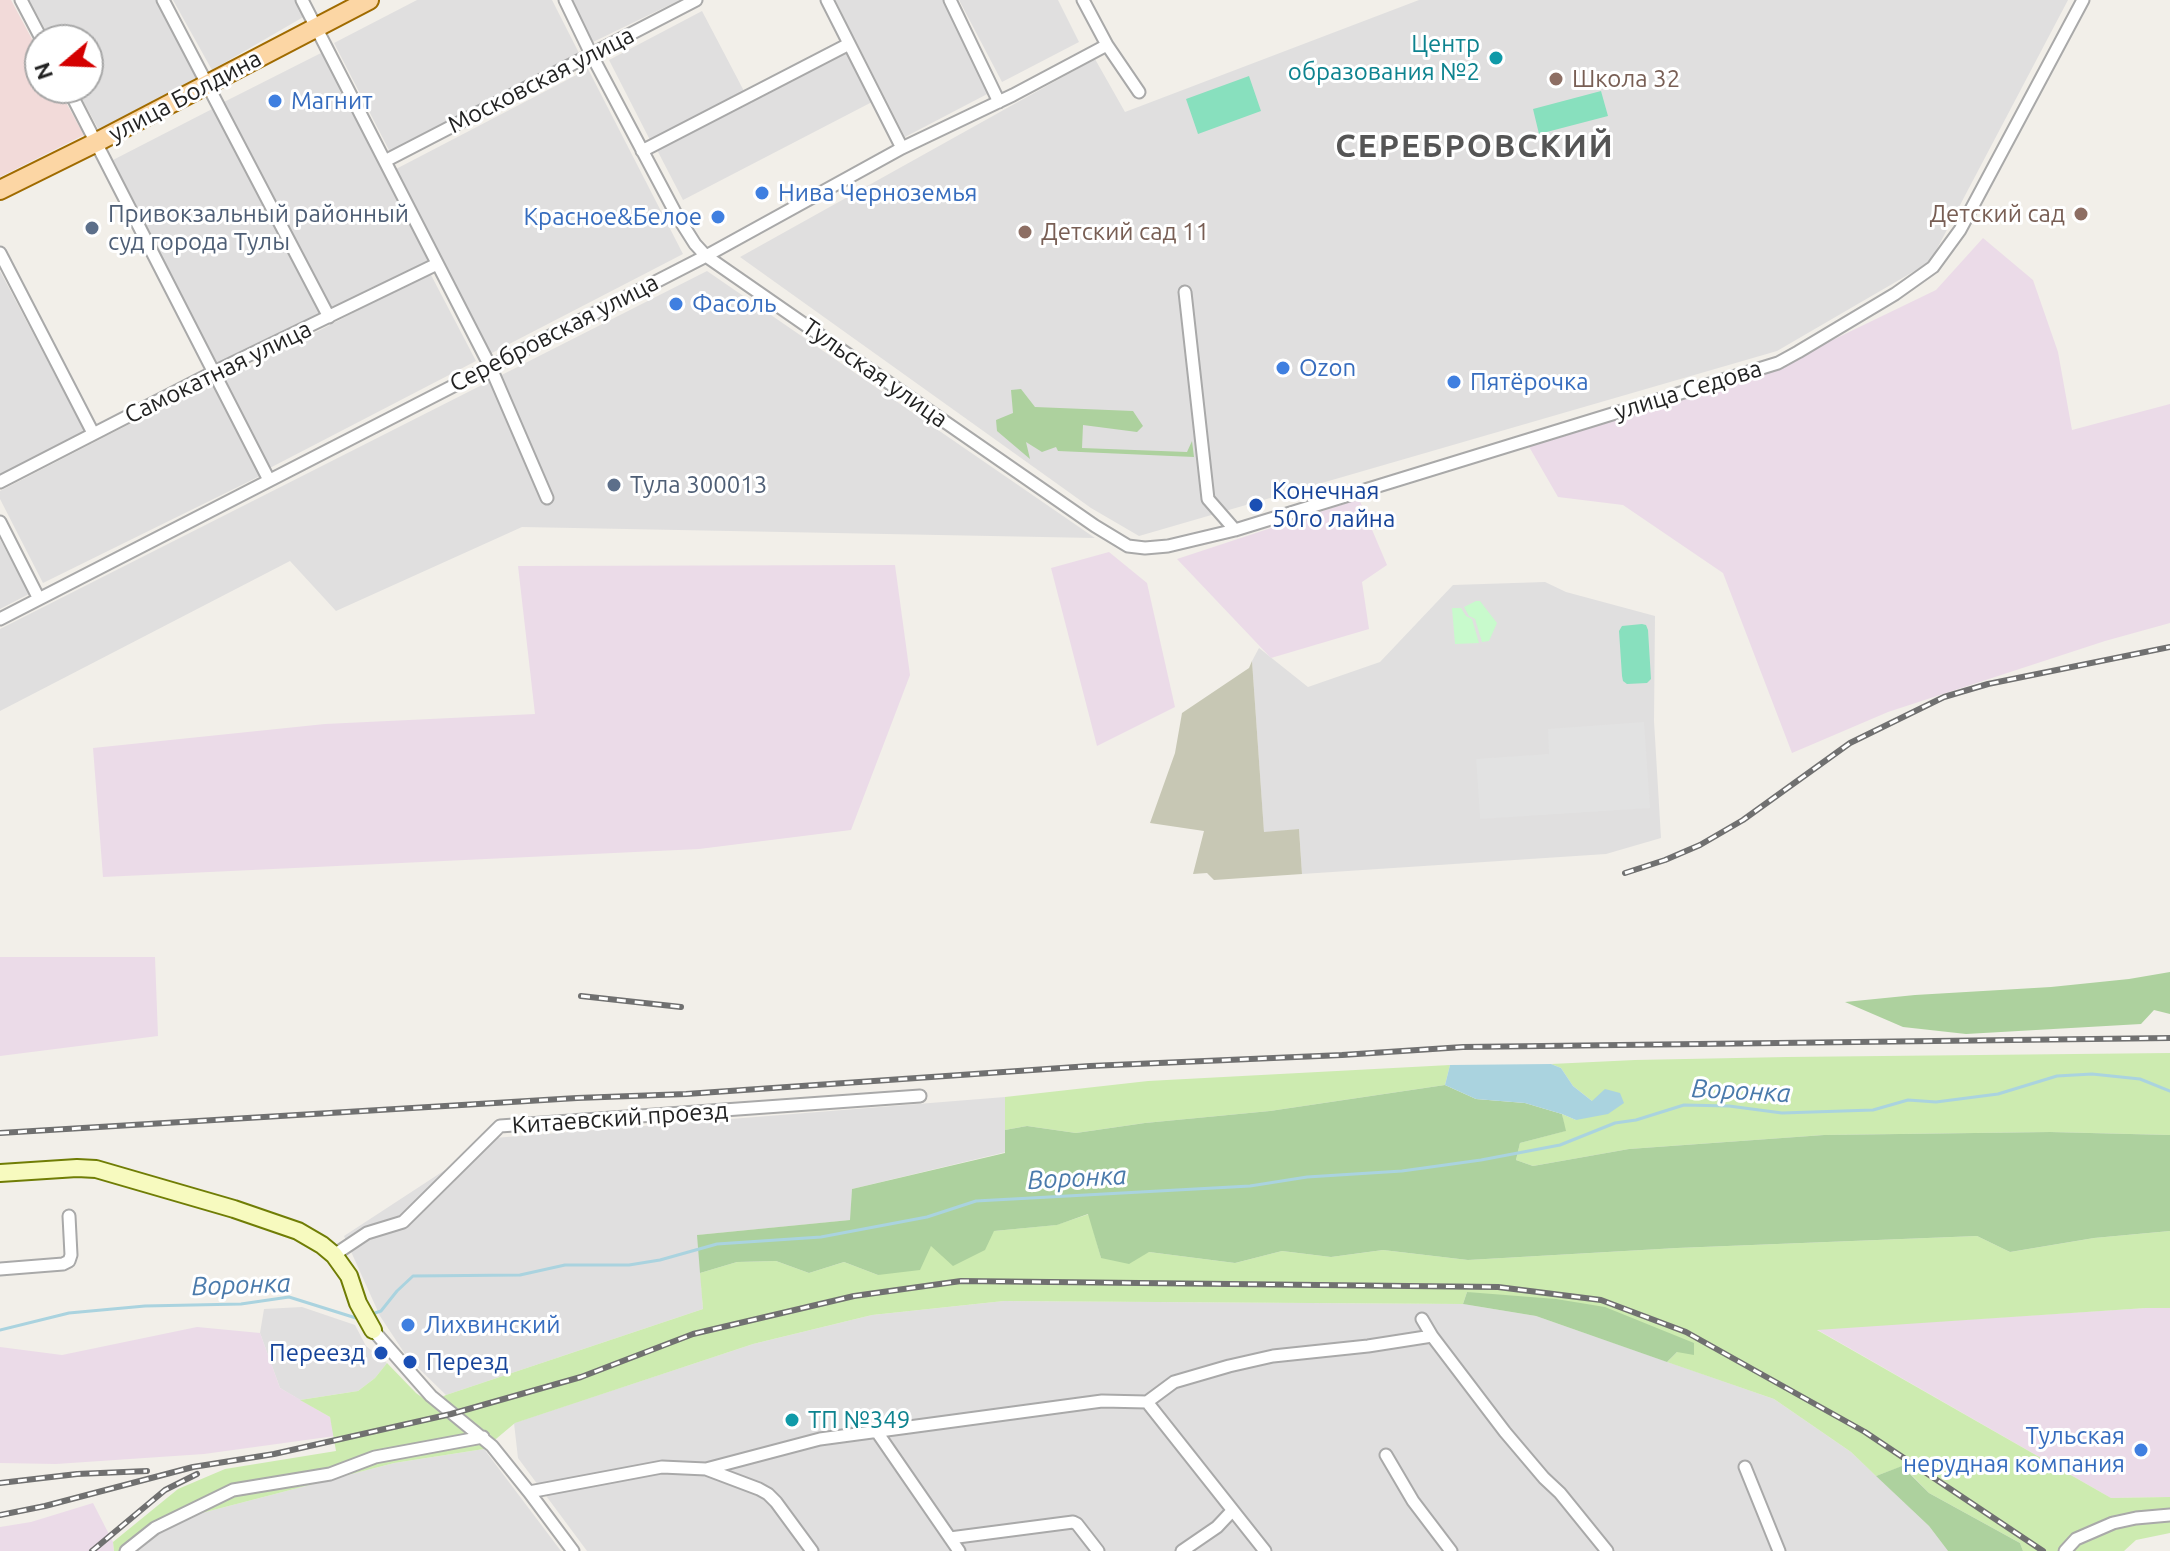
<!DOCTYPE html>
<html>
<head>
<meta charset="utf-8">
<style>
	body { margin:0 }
	#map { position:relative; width:2170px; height:1551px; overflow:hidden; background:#f2efe9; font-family:Ubuntu,sans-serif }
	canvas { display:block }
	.north { position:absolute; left:24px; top:24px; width:80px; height:80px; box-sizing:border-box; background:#fff; border:2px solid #a7a7a7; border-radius:50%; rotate:251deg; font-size:22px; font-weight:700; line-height:32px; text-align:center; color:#222 }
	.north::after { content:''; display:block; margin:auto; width:28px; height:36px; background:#d40000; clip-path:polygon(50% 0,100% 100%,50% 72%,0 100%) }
</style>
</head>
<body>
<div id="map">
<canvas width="2170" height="1551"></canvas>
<div class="north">N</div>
</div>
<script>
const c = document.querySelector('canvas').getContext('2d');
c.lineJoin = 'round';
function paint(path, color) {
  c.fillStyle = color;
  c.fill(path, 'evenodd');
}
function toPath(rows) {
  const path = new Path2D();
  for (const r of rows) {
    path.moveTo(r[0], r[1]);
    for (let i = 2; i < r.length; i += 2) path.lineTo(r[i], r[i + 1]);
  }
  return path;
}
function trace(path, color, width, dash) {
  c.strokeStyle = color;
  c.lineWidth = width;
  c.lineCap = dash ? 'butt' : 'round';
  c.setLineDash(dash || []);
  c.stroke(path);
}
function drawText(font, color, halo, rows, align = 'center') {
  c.font = font + ' Ubuntu,sans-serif';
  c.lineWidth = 6;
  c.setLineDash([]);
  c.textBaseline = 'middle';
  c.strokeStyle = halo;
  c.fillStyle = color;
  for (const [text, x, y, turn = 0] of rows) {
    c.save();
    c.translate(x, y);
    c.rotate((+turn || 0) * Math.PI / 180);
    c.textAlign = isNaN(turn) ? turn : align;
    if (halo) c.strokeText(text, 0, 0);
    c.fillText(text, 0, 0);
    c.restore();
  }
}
paint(toPath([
	[29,0,157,0,198,77,100,132,76,88,88,88,88,40,51,40],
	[173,0,297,0,305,16,212,70],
	[417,0,552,0,579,53,390,152,334,43],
	[572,0,680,0,593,42],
	[835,0,946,0,993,91,905,137],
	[959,0,1058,0,1079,42,1002,82],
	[1419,0,2068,0,1930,262,1777,351,1139,536,1091,508,740,257,1095,59,1125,112],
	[702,11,745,93,651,142,609,60],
	[845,50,872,102,683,200,656,148],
	[323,52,430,260,333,310,224,102],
	[588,69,683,254,488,355,396,169],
	[216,107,324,313,217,364,113,160],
	[0,271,85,432,0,476],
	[707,271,1095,538,522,527,336,611,290,561,0,711,0,629],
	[430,273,476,361,266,470,220,382],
	[211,382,260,476,43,583,0,499,0,491],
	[0,539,29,594,0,609],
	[1545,582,1566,592,1655,616,1654,721,1661,838,1606,854,1302,874,1299,829,1264,833,1252,661,1259,648,1308,687,1380,662,1453,585],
	[1005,1097,1006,1152,852,1189,851,1220,698,1235,703,1309,446,1395,407,1357,380,1316,344,1236,494,1138],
	[1004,1301,1463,1304,1536,1316,1774,1399,1851,1452,1929,1526,1948,1551,587,1551,518,1458,514,1423,753,1344,872,1315],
	[302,1307,355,1325,366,1346,387,1363,375,1378,358,1391,300,1400,280,1388,260,1333,264,1309],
	[484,1449,561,1551,119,1551,148,1527,394,1463]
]), '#e0dfdf');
paint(toPath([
	[0,0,11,0,40,54,40,88,58,88,84,135,0,177]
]), '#f2dad9');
paint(toPath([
	[1983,238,2033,280,2058,352,2072,430,2170,404,2170,623,2105,641,1888,712,1792,753,1723,573,1623,505,1558,497,1528,445,1669,404,1816,348,1936,290],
	[1359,499,1387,565,1362,582,1369,629,1271,658,1177,559],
	[1109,552,1147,583,1175,707,1097,746,1051,568],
	[895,565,910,675,851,830,699,849,103,877,93,748,325,724,535,714,518,566],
	[0,957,155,957,158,1036,0,1056],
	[2146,1308,2170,1308,2170,1497,2111,1498,1816,1329],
	[197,1327,260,1333,280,1388,330,1417,335,1436,204,1454,56,1464,0,1463,0,1347,62,1355],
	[93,1503,113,1542,114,1551,0,1551,0,1527,31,1522]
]), '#ebdbe8');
paint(toPath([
	[1252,661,1264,832,1299,829,1302,874,1214,880,1207,873,1193,874,1204,831,1150,823,1175,753,1182,713,1249,668]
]), '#c7c7b4');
paint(toPath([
	[2170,1053,2170,1135,2050,1132,1824,1135,1629,1149,1533,1166,1516,1160,1520,1143,1565,1131,1562,1114,1576,1120,1592,1101,1573,1086,1561,1068,1551,1064,1635,1060,1787,1057],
	[1450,1065,1445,1085,1270,1111,1145,1123,1076,1133,1027,1126,1005,1130,1005,1097,1148,1081],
	[1089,1214,1101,1258,1149,1252,1235,1263,1282,1251,1331,1257,1383,1250,1468,1260,1677,1248,1977,1236,2010,1252,2094,1238,2170,1231,2170,1308,2146,1308,1817,1330,2111,1498,2170,1497,2170,1533,2136,1540,2124,1551,2023,1551,2020,1543,1929,1493,1903,1466,1876,1476,1851,1452,1774,1399,1667,1362,1677,1352,1467,1292,1463,1304,1004,1301,872,1315,753,1344,515,1423,484,1449,394,1463,148,1527,119,1551,114,1551,113,1542,178,1489,225,1469,336,1451,330,1417,300,1400,358,1391,375,1378,387,1363,416,1393,430,1403,446,1395,703,1309,700,1273,737,1262,776,1261,809,1273,844,1262,878,1275,931,1246,994,1231,1056,1225]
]), '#cdebb0');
paint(toPath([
	[1021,389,1035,407,1133,411,1143,426,1137,432,1083,425,1082,448,1187,452,1192,441,1194,457,1058,451,1056,447,1042,452,1026,442,1030,459,997,431,996,420,1013,413,1011,390],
	[2170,972,2170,1014,2154,1010,2141,1024,1966,1034,1903,1027,1845,1002,1915,995,2051,987,2129,979],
	[1445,1085,1476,1099,1525,1103,1562,1114,1566,1131,1520,1143,1516,1160,1533,1166,1629,1149,1824,1135,2050,1132,2170,1135,2170,1231,2094,1238,2010,1252,1977,1236,1677,1248,1468,1260,1383,1250,1331,1257,1282,1251,1235,1263,1149,1252,1129,1264,1101,1258,1088,1214,1057,1225,994,1231,985,1250,953,1266,931,1246,920,1270,878,1275,844,1262,809,1273,776,1261,737,1262,700,1273,697,1235,850,1220,852,1189,1005,1153,1005,1130,1027,1126,1076,1133,1145,1123,1270,1111],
	[1467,1292,1556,1299,1605,1307,1694,1343,1694,1355,1677,1352,1667,1362,1536,1316,1463,1304],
	[1902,1466,1929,1493,2020,1543,2023,1551,1948,1551,1929,1526,1876,1476]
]), '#add19e');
paint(toPath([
	[1476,601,1480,601,1497,623,1489,641,1482,642,1475,619,1469,616,1464,607],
	[1452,608,1461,608,1466,616,1472,619,1479,643,1455,644]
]), '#c8facc');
paint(toPath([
	[1249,76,1261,111,1198,134,1186,99],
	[1601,91,1608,116,1539,134,1533,109],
	[1642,624,1646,625,1648,630,1651,679,1647,683,1627,684,1623,681,1622,676,1619,631,1622,626]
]), '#88e0be');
paint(toPath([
	[1644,722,1650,808,1480,819,1476,759,1549,754,1548,729]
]), '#e2e2e2');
paint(toPath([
	[1551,1064,1561,1068,1573,1086,1592,1101,1605,1089,1620,1093,1624,1103,1608,1114,1576,1120,1562,1114,1525,1103,1476,1099,1445,1085,1450,1065]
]), '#aad3df');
trace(toPath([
	[372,1314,381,1311,397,1291,413,1276,520,1275,565,1265,629,1265,660,1260,717,1244,821,1237,927,1217,976,1201,1250,1186,1307,1177,1402,1171,1481,1160,1560,1145,1615,1123,1636,1120,1684,1105,1729,1106,1782,1113,1873,1110,1908,1100,1936,1102,1998,1094,2057,1076,2092,1074,2140,1079,2170,1091],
	[0,1330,69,1313,145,1306,241,1304,289,1297,356,1318,361,1317]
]), '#aad3df', 3);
const street = toPath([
	[21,0,42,40],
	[163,0,329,317],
	[302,0,490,366,547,498],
	[565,0,591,54,676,214,695,244,706,256,1095,526,1128,546,1145,548,1168,546,1235,530,1778,363,1798,352,1895,294,1933,267,1960,230,2083,0],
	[827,0,902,148],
	[950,0,999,102],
	[1083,0,1107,45,1139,92],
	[68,88,269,480],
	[642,151,849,44],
	[385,161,696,0],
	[0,253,93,433],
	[1185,292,1208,499,1235,530],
	[0,482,214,372,437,264],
	[0,522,39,599],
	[0,619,706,256,902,148,1013,95,1107,45],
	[334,1255,367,1233,403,1222,500,1126,920,1096],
	[0,1269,63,1264,69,1261,71,1255,69,1216],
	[1422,1319,1432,1336,1505,1432,1544,1478,1560,1493,1607,1551],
	[373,1330,431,1396,492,1446,529,1492,573,1551],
	[1147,1402,1265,1551],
	[877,1432,959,1551],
	[1386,1455,1413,1501,1451,1551],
	[1745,1467,1779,1551],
	[706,1469,759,1489,768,1494,776,1502,812,1551],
	[529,1492,662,1467,706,1469,820,1439,1102,1401,1147,1402,1174,1382,1229,1366,1273,1356,1368,1346,1432,1336],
	[950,1538,1073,1522,1077,1524,1098,1551],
	[126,1551,155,1528,233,1490,330,1474,375,1457,483,1437],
	[1182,1551,1217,1527,1232,1511],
	[2065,1551,2076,1539,2113,1523,2136,1518,2170,1515]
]);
const secondary = toPath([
	[0,1173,77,1168,96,1169,234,1209,298,1231,322,1245,334,1255,349,1276,358,1303,373,1330]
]);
const primary = toPath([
	[0,190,97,142,369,0]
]);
trace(street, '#a9a9a9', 15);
trace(secondary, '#707d05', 20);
trace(primary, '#a06b00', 22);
trace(street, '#fff', 11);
trace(secondary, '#f7fabf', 16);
trace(primary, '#fcd6a4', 18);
const rail = toPath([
	[1625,873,1665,860,1700,845,1743,820,1850,743,1944,697,1988,684,2170,647],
	[581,996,681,1007],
	[0,1133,577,1098,686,1094,1090,1066,1342,1055,1463,1047,2170,1038],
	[0,1483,77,1474,147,1471],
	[0,1515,45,1506,193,1467,274,1454,451,1414,581,1377,693,1334,854,1296,961,1281,1498,1287,1601,1300,1686,1332,1865,1432,2043,1551],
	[92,1551,165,1490,197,1474]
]);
trace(rail, '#707070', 6);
trace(rail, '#fff', 3, [9]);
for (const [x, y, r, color] of [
	[1496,58,8,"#0f9aa8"],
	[1556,79,8,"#8d6e63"],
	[275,101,8,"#3f7fe0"],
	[762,193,8,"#3f7fe0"],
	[2081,214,8,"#8d6e63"],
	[718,217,8,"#3f7fe0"],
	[92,228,8,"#5c6f8a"],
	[1025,232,8,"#8d6e63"],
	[676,304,8,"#3f7fe0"],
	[1283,368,8,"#3f7fe0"],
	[1454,382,8,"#3f7fe0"],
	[614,485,8,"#5c6f8a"],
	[1256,505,8,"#1a4fb4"],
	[408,1325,8,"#3f7fe0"],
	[381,1353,8,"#1a4fb4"],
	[410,1362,8,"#1a4fb4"],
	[792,1420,8,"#0f9aa8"],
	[2141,1450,8,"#3f7fe0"]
]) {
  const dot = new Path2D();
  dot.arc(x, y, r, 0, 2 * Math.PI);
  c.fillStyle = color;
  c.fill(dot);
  trace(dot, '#fff', 3);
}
drawText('24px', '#0d838f', '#fff', [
	["Центр",1480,44],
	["образования №2",1480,72],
	["ТП №349",808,1420,"left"]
], 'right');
drawText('24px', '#785e54', '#fff', [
	["Школа 32",1572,79],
	["Детский сад",2065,214,"right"],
	["Детский сад 11",1041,232]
], 'left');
drawText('24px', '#222', '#fff', [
	["Московская улица",541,80,-27],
	["улица Болдина",185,96,-28],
	["Серебровская улица",554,333,-27],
	["Самокатная улица",218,372,-26],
	["Тульская улица",875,373,35],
	["улица Седова",1688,390,-17],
	["Китаевский проезд",620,1118,-4]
]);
drawText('24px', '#366cbe', '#fff', [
	["Магнит",291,101],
	["Нива Черноземья",778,193],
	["Красное&Белое",702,217,"right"],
	["Фасоль",692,304],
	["Ozon",1299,368],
	["Пятёрочка",1470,382],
	["Лихвинский",424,1325],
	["Тульская",2125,1436,"right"],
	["нерудная компания",2125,1464,"right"]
], 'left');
drawText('24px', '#4e5e75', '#fff', [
	["Привокзальный районный",108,214],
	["суд города Тулы",108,242],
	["Тула 300013",630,485]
], 'left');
drawText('24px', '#164399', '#fff', [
	["Конечная",1272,491],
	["50го лайна",1272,519],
	["Переезд",365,1353,"right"],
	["Перезд",426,1362]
], 'left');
drawText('italic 26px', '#4a7aab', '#fff', [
	["Воронка",1741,1091,3],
	["Воронка",1077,1178,-3],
	["Воронка",241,1285,-2]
]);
c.letterSpacing = '2px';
drawText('bold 32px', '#555', '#fff', [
	["СЕРЕБРОВСКИЙ",1475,146]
]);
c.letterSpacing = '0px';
</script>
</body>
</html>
